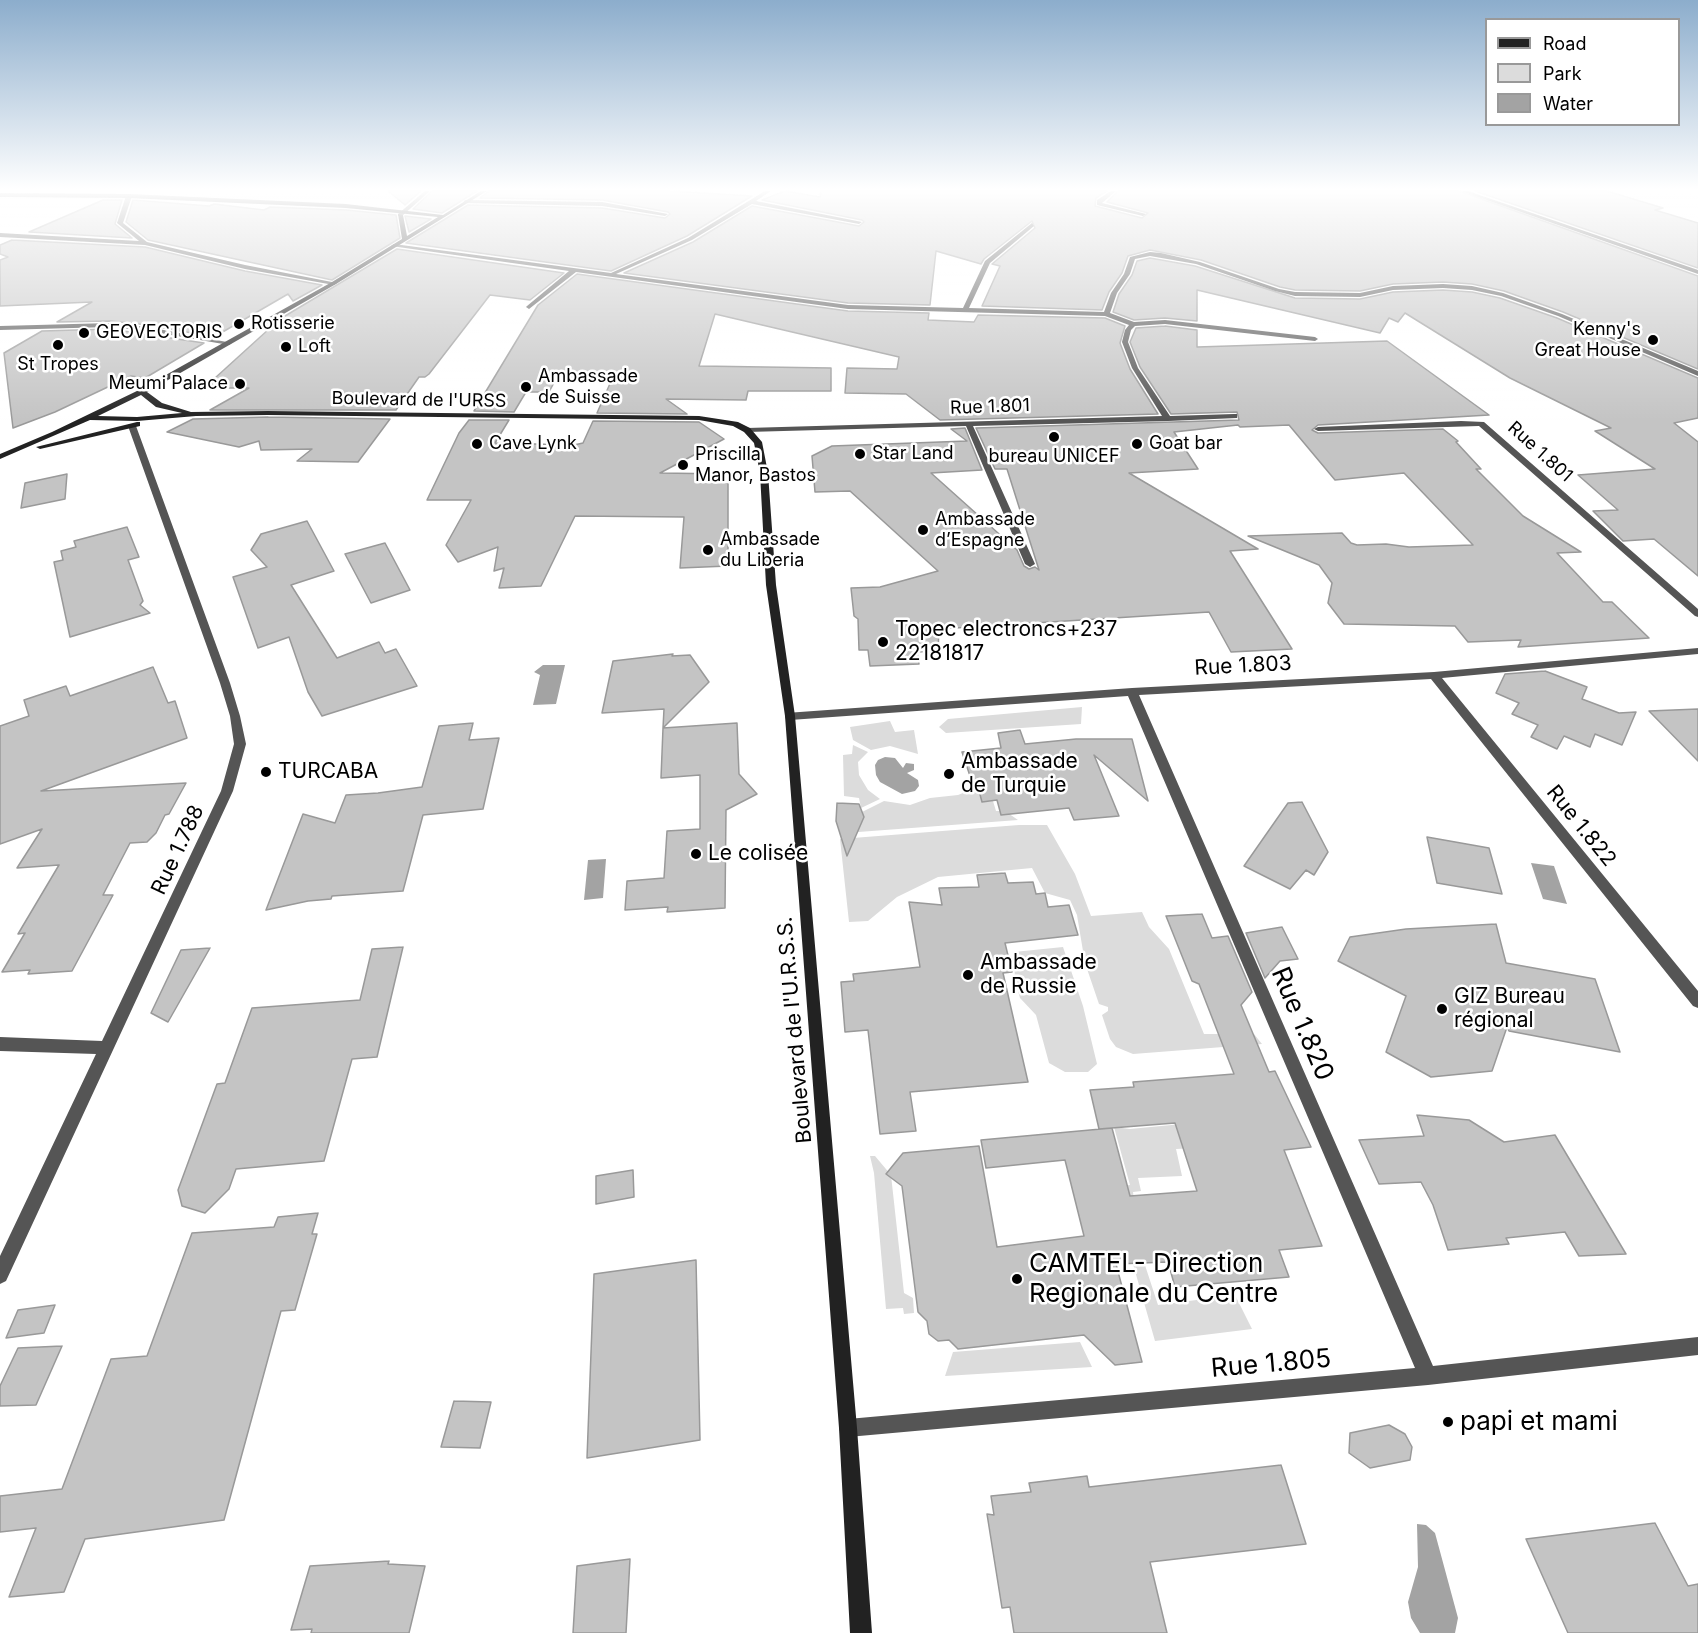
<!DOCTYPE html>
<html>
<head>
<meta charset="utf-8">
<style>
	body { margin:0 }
	#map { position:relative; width:1698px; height:1633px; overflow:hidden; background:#fff; font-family:Inter,sans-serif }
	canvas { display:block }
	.legend { position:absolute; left:1485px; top:18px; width:195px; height:108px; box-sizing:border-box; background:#fff; border:2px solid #999; margin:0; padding:8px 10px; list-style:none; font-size:18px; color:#000 }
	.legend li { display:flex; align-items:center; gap:12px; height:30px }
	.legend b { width:30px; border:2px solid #999 }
</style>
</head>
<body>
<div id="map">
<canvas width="1698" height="1633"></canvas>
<ul class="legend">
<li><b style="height:8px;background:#222"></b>Road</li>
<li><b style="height:16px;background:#dcdcdc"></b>Park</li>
<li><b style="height:16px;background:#a3a3a3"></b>Water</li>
</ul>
</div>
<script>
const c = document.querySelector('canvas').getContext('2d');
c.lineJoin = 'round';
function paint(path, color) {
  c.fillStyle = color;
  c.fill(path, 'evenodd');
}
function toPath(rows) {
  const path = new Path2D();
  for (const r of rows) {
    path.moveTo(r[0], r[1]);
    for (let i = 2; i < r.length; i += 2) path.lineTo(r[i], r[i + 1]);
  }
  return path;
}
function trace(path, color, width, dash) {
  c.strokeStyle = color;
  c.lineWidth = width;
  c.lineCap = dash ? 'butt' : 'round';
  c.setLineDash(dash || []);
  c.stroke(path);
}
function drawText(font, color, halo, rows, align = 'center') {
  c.font = font + ' Inter,sans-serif';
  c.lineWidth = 5;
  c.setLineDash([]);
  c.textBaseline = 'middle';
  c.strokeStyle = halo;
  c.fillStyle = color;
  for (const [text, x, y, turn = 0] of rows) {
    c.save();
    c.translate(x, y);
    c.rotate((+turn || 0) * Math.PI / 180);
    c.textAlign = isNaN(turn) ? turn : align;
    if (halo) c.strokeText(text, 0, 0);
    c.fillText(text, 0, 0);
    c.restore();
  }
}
paint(toPath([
	[1082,707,1081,724,946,733,939,727,948,719],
	[890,721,895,732,914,730,918,754,890,746,871,750,853,740,850,727],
	[853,745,868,752,858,762,859,775,868,790,880,799,861,808,859,798,844,796,843,755,852,754],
	[973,789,982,795,985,802,993,801,996,811,1005,811,1018,820,845,833,861,818,862,812,884,801,910,805,930,798,958,795],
	[1019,825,1047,825,1075,874,1091,916,1142,912,1149,927,1169,949,1204,1034,1254,1034,1262,1044,1133,1054,1116,1047,1110,1039,1102,1015,1108,1011,1108,1007,1099,1004,1085,963,1077,915,1070,900,1045,893,1032,868,938,877,897,897,868,921,849,922,840,839],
	[1063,947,1083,1006,1097,1064,1088,1072,1065,1072,1049,1063,1036,1015,1020,998,1015,981,1014,952],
	[1203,1122,1215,1147,1176,1149,1182,1176,1138,1178,1141,1191,1133,1192,1142,1256,1158,1305,1235,1295,1252,1329,1155,1341,1111,1187,1130,1185,1114,1127,1130,1129],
	[870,1156,875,1156,891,1175,904,1293,913,1298,914,1313,904,1314,903,1308,886,1309,874,1173],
	[1080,1342,1092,1367,945,1376,953,1352]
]), '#dcdcdc');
paint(toPath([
	[543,665,565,665,556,704,533,705,540,675,534,672],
	[885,757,895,758,903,768,906,763,914,764,914,770,907,773,918,780,919,786,915,791,902,794,880,782,876,775,875,765,878,760],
	[606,859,603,898,584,900,588,860],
	[1531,863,1554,866,1567,904,1543,899],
	[1417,1524,1426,1525,1435,1533,1458,1618,1455,1633,1420,1633,1411,1618,1408,1602,1418,1567]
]), '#a3a3a3');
const building = toPath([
	[388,191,421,191,405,205,388,191],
	[432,191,477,191,442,213,413,209,432,191],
	[489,191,669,191,752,196,687,236,611,271,406,243,468,205,602,208,665,218,670,214,668,212,602,200,480,198,489,191],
	[785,191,820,197,821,191,1107,191,1096,198,1095,206,1142,218,1148,213,1107,202,1118,191,1459,191,1698,276,1698,369,1563,312,1504,291,1472,284,1443,282,1393,284,1360,291,1295,290,1280,287,1201,260,1150,250,1128,256,1122,273,1109,292,1102,310,982,306,1000,266,992,264,1035,228,1032,221,984,259,981,264,936,251,930,305,848,303,624,273,693,242,752,206,859,226,864,222,862,220,762,200,785,191],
	[1475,191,1607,191,1663,208,1655,210,1698,223,1698,268,1475,191],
	[103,200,122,200,115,224,132,238,29,232,103,200],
	[133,200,209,206,214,204,264,210,270,207,346,210,396,215,400,238,332,280,148,240,126,222,133,200],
	[405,216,431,219,409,232,405,216],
	[12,240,145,247,245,271,322,285,293,301,288,294,214,337,148,325,110,321,57,322,92,302,0,306,0,260,8,257,0,254,0,245,12,240],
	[397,249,564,273,530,300,490,295,429,374,425,377,419,377,396,410,210,410,249,388,204,388,280,319,397,249],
	[1150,258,1195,266,1295,298,1360,299,1393,292,1443,290,1472,292,1500,298,1557,318,1698,378,1698,418,1674,423,1698,442,1698,576,1654,539,1623,541,1593,511,1618,510,1578,475,1655,469,1595,431,1611,428,1510,378,1405,313,1398,322,1389,318,1380,333,1197,290,1197,321,1165,318,1134,320,1113,312,1119,294,1132,275,1137,261,1150,258],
	[577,274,848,311,929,313,928,320,974,322,978,315,1105,318,1125,326,1120,343,1130,369,1158,414,940,420,906,394,845,393,847,368,897,369,899,357,715,314,699,366,831,368,831,391,748,391,746,400,666,399,687,414,597,413,612,379,556,379,549,392,526,392,514,412,474,411,538,305,577,274],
	[1165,326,1197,330,1197,347,1387,341,1489,415,1318,425,1312,430,1318,433,1443,429,1458,441,1456,442,1481,469,1476,469,1523,516,1581,552,1557,553,1603,602,1612,602,1649,638,1518,647,1521,640,1468,642,1455,626,1344,624,1328,603,1332,583,1319,565,1248,536,1342,533,1351,543,1357,545,1386,544,1409,547,1473,545,1404,473,1335,480,1289,425,1240,427,1238,425,1174,432,1198,469,1129,473,1258,549,1230,551,1292,649,1231,652,1209,612,939,629,938,651,917,652,919,664,870,666,868,650,859,650,858,619,854,616,851,588,880,587,938,571,850,491,815,492,812,456,832,446,967,441,951,429,965,428,982,470,931,473,1017,550,1024,566,1029,569,1035,567,1039,570,1007,469,995,469,976,428,1239,420,1237,412,1171,414,1140,367,1130,342,1136,328,1165,326],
	[110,329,204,343,145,378,131,376,55,412,13,428,4,353,42,331,110,329],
	[268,417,390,419,358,462,297,461,312,449,261,450,259,441,239,447,167,432,193,419,268,417],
	[469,420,509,420,495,443,574,445,583,443,593,421,699,422,724,439,660,473,728,474,728,566,680,568,684,517,575,516,541,586,499,588,504,568,494,571,498,547,458,562,446,545,471,500,427,500,459,433,469,420],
	[67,474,65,499,21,508,25,483,67,474],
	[307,521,334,571,291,585,337,658,379,642,385,653,396,649,417,686,322,716,308,692,289,637,258,648,233,577,267,567,251,550,261,534,307,521],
	[127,527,139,557,128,560,143,601,140,605,150,613,70,637,54,562,63,560,61,551,76,547,74,541,127,527],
	[385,543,410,590,371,603,345,554,385,543],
	[673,654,672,656,690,655,709,682,663,728,664,709,602,713,613,661,673,654],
	[153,667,168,703,175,701,187,738,41,791,186,783,169,814,165,815,156,833,147,842,130,843,103,895,113,895,72,971,28,974,30,970,2,972,25,933,18,934,59,865,17,868,42,829,0,844,0,726,29,716,24,700,66,686,70,696,153,667],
	[1545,671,1587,687,1582,699,1619,713,1636,712,1622,745,1595,734,1590,747,1564,736,1557,749,1531,737,1538,725,1512,714,1519,703,1496,693,1505,674,1545,671],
	[1698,709,1698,761,1649,711,1698,709],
	[473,723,469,740,499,738,483,809,423,815,403,891,332,896,331,899,308,901,266,910,303,814,335,823,346,795,378,793,422,787,439,726,473,723],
	[737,723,739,774,757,794,726,810,725,908,667,912,668,907,625,910,627,881,664,878,667,831,700,829,700,775,661,778,663,728,737,723],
	[1020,730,1025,744,1076,739,1132,739,1148,801,1094,755,1119,816,1074,820,1069,808,1001,815,997,800,982,802,978,787,974,788,962,752,1001,748,998,733,1020,730],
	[1302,802,1328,852,1314,875,1306,870,1290,889,1244,866,1288,803,1302,802],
	[837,803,859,804,864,817,847,856,836,821,837,803],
	[1427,837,1489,848,1502,894,1437,883,1427,837],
	[1005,873,1008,883,1033,882,1036,894,1045,893,1048,907,1069,905,1078,935,1005,943,1012,972,1003,973,1028,1082,910,1092,916,1131,880,1134,868,1030,845,1032,841,982,854,981,853,974,920,967,909,902,942,905,939,888,979,887,977,875,1005,873],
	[1202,914,1212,938,1228,936,1252,992,1241,1005,1269,1072,1275,1071,1311,1147,1284,1150,1322,1246,1279,1250,1289,1277,1175,1287,1168,1262,1116,1264,1142,1362,1115,1365,1084,1335,958,1349,949,1340,938,1341,929,1334,927,1321,918,1312,902,1186,886,1174,903,1153,979,1146,997,1247,1084,1236,1065,1160,986,1168,981,1140,1112,1128,1130,1196,1197,1191,1175,1123,1099,1129,1090,1090,1134,1087,1133,1082,1234,1074,1199,984,1192,981,1166,916,1202,914],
	[1496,924,1506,963,1595,979,1620,1052,1509,1031,1507,1027,1492,1071,1431,1077,1386,1052,1406,996,1338,961,1350,937,1406,929,1496,924],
	[1282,927,1298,959,1280,961,1265,978,1246,933,1282,927],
	[403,947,377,1057,352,1059,324,1161,236,1169,229,1189,205,1213,182,1206,178,1190,217,1084,225,1083,252,1008,360,1000,372,949,403,947],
	[210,948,168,1022,151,1013,181,950,210,948],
	[1417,1115,1469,1120,1504,1142,1555,1135,1626,1254,1579,1256,1565,1232,1506,1238,1509,1244,1448,1250,1433,1205,1421,1182,1379,1184,1359,1140,1424,1136,1417,1115],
	[633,1170,634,1197,596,1204,596,1176,633,1170],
	[318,1213,312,1234,317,1234,295,1310,281,1311,224,1520,85,1539,64,1592,9,1597,36,1528,0,1532,0,1496,62,1489,111,1359,147,1356,192,1233,274,1227,278,1217,318,1213],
	[696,1260,700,1440,587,1458,594,1274,696,1260],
	[55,1305,44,1333,6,1338,18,1310,55,1305],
	[62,1346,36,1405,0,1406,0,1386,18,1348,62,1346],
	[454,1401,491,1402,480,1448,441,1447,454,1401],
	[1389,1425,1405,1434,1412,1447,1410,1460,1370,1468,1349,1453,1350,1433,1389,1425],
	[1281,1465,1306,1544,1150,1562,1167,1633,1014,1633,1010,1607,1002,1608,987,1514,994,1515,991,1496,1031,1492,1029,1483,1087,1476,1089,1487,1281,1465],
	[1655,1523,1688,1586,1698,1584,1698,1633,1568,1633,1526,1539,1655,1523],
	[630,1559,626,1633,573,1633,577,1566,630,1559],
	[389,1561,388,1564,425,1566,409,1633,311,1633,312,1629,291,1630,310,1566,389,1561]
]);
paint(building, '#c4c4c4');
trace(building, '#999', 1.5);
paint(toPath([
	[425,191,430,191,402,216,398,216,398,214,425,191],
	[765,191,771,191,756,201,862,222,859,224,752,204,692,240,616,274,848,305,963,308,985,261,1032,223,1034,226,990,263,969,308,1104,312,1111,293,1124,274,1130,257,1150,252,1161,253,1200,262,1279,289,1295,292,1360,293,1393,286,1443,284,1472,286,1503,293,1562,314,1698,371,1698,376,1558,316,1501,296,1472,290,1443,288,1393,290,1360,297,1295,296,1275,291,1196,264,1150,256,1135,259,1130,274,1117,293,1110,313,1134,322,1165,320,1315,337,1318,339,1315,341,1165,324,1135,326,1131,330,1128,342,1138,368,1170,416,1234,414,1237,414,1237,418,1168,421,973,426,1035,564,1030,567,1025,564,966,426,747,432,743,430,747,428,1162,416,1132,368,1122,342,1125,330,1129,325,1105,316,848,309,576,272,529,309,526,307,527,306,569,271,391,246,394,244,611,273,688,238,765,191],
	[1111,191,1116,191,1102,203,1146,214,1143,216,1097,205,1097,200,1111,191],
	[1461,191,1468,191,1698,270,1698,274,1461,191],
	[129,194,132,196,123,223,147,242,245,265,337,283,334,285,245,269,145,245,0,237,0,233,139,241,117,223,126,196,129,194],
	[465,200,602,202,668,214,665,216,602,206,463,203,465,200],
	[110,323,148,327,232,343,229,345,148,331,110,327,0,330,0,326,110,323],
	[1461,421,1484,422,1698,609,1698,617,1695,616,1479,426,1318,431,1314,429,1318,427,1461,421],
	[129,424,136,426,230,683,240,716,246,744,233,791,6,1281,0,1284,0,1256,96,1054,0,1051,0,1037,102,1041,221,791,234,744,230,716,220,683,128,426,129,424],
	[1698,648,1698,654,1442,678,1698,991,1698,1008,1693,1006,1431,679,1139,695,1433,1366,1698,1337,1698,1355,1428,1385,848,1437,841,1435,839,1428,841,1421,848,1419,1415,1368,1128,696,790,720,786,719,785,716,786,713,1132,688,1434,672,1698,648]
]), '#555');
paint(toPath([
	[481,191,487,191,336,284,147,392,162,403,191,412,268,411,699,416,738,422,750,428,762,442,768,473,776,585,795,716,857,1428,872,1633,850,1633,839,1428,785,716,766,585,760,473,754,443,744,432,733,426,699,420,268,415,196,416,137,421,90,420,0,459,0,454,52,432,139,390,332,282,402,239,398,214,403,215,407,236,438,217,346,208,129,198,0,197,0,193,129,194,346,204,443,215,481,191],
	[141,395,156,407,182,413,137,417,98,416,141,395],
	[137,422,140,422,140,426,40,449,36,447,137,422]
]), '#222');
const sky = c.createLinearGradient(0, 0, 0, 420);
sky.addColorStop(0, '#8cadcc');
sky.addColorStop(0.45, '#fff');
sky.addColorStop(1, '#ffffff00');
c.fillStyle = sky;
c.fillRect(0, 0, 1698, 420);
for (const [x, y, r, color] of [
	[239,324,6,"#000"],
	[84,333,6,"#000"],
	[1653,340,6,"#000"],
	[58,345,6,"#000"],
	[286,347,6,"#000"],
	[240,384,6,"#000"],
	[526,387,6,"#000"],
	[1054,437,6,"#000"],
	[477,444,6,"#000"],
	[1137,444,6,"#000"],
	[860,454,6,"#000"],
	[683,465,6,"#000"],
	[923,530,6,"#000"],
	[708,550,6,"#000"],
	[883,642,6,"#000"],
	[266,772,6,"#000"],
	[949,774,6,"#000"],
	[696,854,6,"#000"],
	[968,975,6,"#000"],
	[1442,1009,6,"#000"],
	[1017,1279,6,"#000"],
	[1448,1422,6,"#000"]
]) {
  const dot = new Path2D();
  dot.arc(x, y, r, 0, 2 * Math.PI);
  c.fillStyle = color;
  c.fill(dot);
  trace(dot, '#fff', 2);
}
drawText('18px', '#000', '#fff', [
	["Rotisserie",251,324],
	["Kenny's",1641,330,"right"],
	["Great House",1641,351,"right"],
	["GEOVECTORIS",96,333],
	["Loft",298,347],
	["St Tropes",58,365,"center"],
	["Ambassade",538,377],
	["de Suisse",538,398],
	["Meumi Palace",228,384,"right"],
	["Cave Lynk",489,444],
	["Goat bar",1149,444],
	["Star Land",872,454],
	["Priscilla",695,455],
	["Manor, Bastos",695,476],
	["bureau UNICEF",1054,457,"center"],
	["Ambassade",935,520],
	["d’Espagne",935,541],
	["Ambassade",720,540],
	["du Liberia",720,561]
], 'left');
drawText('18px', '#000', '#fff', [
	["Boulevard de l'URSS",419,400,1],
	["Rue 1.801",990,407,-2],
	["Rue 1.801",1540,452,42]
]);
drawText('21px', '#000', '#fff', [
	["Topec electroncs+237",895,630],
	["22181817",895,654],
	["Ambassade",961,762],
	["de Turquie",961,786],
	["TURCABA",278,772],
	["Le colisée",708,854],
	["Ambassade",980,963],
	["de Russie",980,987],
	["GIZ Bureau",1454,997],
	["régional",1454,1021]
], 'left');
drawText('21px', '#000', '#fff', [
	["Rue 1.803",1243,666,-3],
	["Rue 1.822",1581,826,51],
	["Rue 1.788",178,850,-65],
	["Boulevard de l'U.R.S.S.",795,1030,-95]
]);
drawText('26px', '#000', '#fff', [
	["Rue 1.820",1302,1024,67],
	["Rue 1.805",1271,1364,-5]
]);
drawText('26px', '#000', '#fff', [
	["CAMTEL- Direction",1029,1264],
	["Regionale du Centre",1029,1294],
	["papi et mami",1460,1422]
], 'left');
</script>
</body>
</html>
